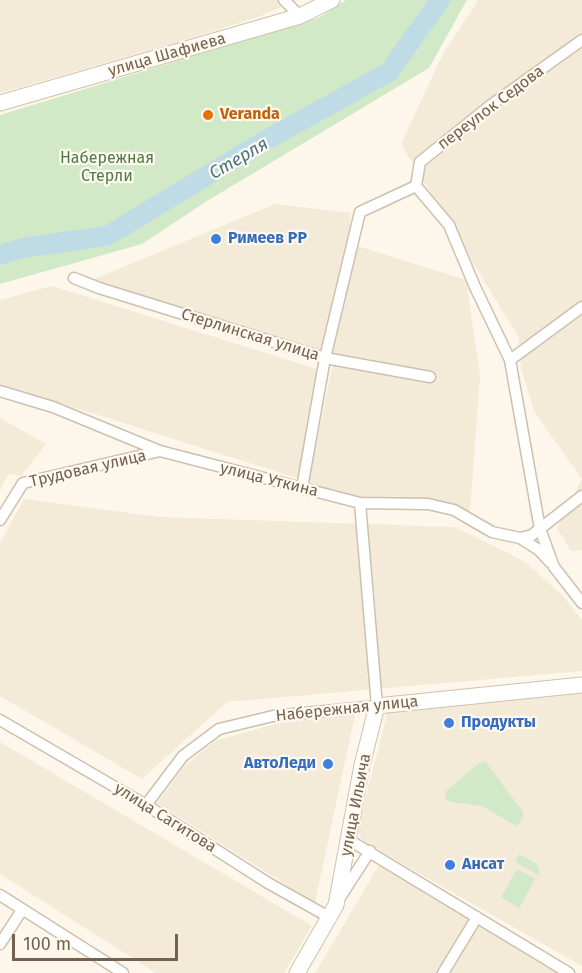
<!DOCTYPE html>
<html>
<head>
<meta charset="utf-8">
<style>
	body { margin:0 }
	#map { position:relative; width:582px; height:973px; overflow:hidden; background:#fcf7ea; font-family:"Fira Sans",sans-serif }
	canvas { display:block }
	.scale { position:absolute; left:12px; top:934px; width:166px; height:27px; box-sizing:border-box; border:3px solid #76614e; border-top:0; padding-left:8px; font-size:18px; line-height:21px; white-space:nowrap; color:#76614e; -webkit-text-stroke:4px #fefaf0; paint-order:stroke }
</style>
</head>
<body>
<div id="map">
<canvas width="582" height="973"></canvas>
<div class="scale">100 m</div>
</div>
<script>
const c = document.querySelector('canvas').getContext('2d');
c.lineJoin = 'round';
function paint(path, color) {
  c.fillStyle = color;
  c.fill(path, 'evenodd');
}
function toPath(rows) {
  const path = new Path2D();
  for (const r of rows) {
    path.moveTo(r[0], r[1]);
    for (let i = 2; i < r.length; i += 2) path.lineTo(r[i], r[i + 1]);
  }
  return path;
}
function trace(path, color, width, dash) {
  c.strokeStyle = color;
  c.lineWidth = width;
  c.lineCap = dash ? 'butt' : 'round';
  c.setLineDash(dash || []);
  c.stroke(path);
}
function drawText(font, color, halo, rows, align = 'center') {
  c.font = font + ' "Fira Sans",sans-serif';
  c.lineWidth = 4.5;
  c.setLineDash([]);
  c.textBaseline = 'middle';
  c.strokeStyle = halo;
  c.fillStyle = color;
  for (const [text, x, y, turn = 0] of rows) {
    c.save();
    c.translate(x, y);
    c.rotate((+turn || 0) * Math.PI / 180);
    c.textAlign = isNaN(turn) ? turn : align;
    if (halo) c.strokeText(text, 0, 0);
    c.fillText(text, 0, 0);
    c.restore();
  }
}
paint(toPath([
	[0,0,298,0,258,17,175,43,0,93],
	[478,0,582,0,582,550,571,551,557,528,582,479,535,413,521,368,519,338,401,144,442,56],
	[275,204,351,213,348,243,466,280,480,375,470,513,344,497,308,484,335,354,92,280],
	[52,286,320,370,300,479,0,384,0,300],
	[0,418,46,444,21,476,9,474,0,489],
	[24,499,159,517,455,527,524,561,562,595,582,620,582,671,227,702,142,779,0,696,0,543],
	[582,691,582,966,364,842,357,831,389,707],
	[355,714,315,903,157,803,184,767,215,741,275,724],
	[0,742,312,926,284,973,156,973,0,874],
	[381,862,570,973,315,973]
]), '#f3ead8');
paint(toPath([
	[346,0,467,0,429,68,207,201,142,244,0,284,0,115,320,17],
	[485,761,523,812,523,819,516,826,482,806,451,802,446,799,445,792,449,789,479,763],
	[519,854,537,864,540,876,515,862],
	[517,869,535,879,519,908,501,897]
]), '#d2e9c8');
trace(toPath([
	[0,255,22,248,107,236,259,144,389,72,440,0]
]), '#bfdbe5', 20);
const street = toPath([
	[284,0,300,16],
	[416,186,449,225,475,287,510,360,540,529,554,567,582,603],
	[416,186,420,162,491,105,582,40],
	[74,278,99,288,325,358,430,377],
	[510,360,582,307],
	[0,391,53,407,160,451,360,503,428,504,454,510,492,532,520,538,532,535,582,496],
	[302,488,325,358,360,212,416,186],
	[0,520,23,483,160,451],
	[520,538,539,550,550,562],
	[0,720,146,805,268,883,329,917],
	[146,805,183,756,219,729,273,716,377,706,360,503],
	[349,840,569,973],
	[0,895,123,973],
	[339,899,370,851],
	[0,944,22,910],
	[443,973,477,917]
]);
const secondary = toPath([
	[0,103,300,16,332,0],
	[297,973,336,905,362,765,377,706,582,685]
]);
trace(street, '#cec0b0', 13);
trace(secondary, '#d0c1ad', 17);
trace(street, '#fff', 10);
trace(secondary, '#fff', 15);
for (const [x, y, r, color] of [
	[208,115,6,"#e8710a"],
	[216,239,6,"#3f7fe0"],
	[449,723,6,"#3f7fe0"],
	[328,764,6,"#3f7fe0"],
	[450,865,6,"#3f7fe0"]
]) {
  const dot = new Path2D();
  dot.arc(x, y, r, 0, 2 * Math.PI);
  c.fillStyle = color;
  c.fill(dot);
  trace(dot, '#fefaf0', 2);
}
drawText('16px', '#76614e', '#fefaf0', [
	["улица Шафиева",167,55,-16],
	["переулок Седова",491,108,-37],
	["Стерлинская улица",250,335,17],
	["Трудовая улица",88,469,-13],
	["улица Уткина",269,480,14],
	["Набережная улица",347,709,-6],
	["улица Ильича",356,805,-79],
	["улица Сагитова",165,818,32]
]);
drawText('bold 16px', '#c56008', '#fefaf0', [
	["Veranda",220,115]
], 'left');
drawText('16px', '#4f7a46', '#fefaf0', [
	["Набережная",107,159],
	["Стерли",107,177]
]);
drawText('bold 16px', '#366cbe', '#fefaf0', [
	["Римеев РР",228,239],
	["Продукты",461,723],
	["АвтоЛеди",316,764,"right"],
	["Ансат",462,865]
], 'left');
drawText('italic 18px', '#487587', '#fefaf0', [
	["Стерля",239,159,-30]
]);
</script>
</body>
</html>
